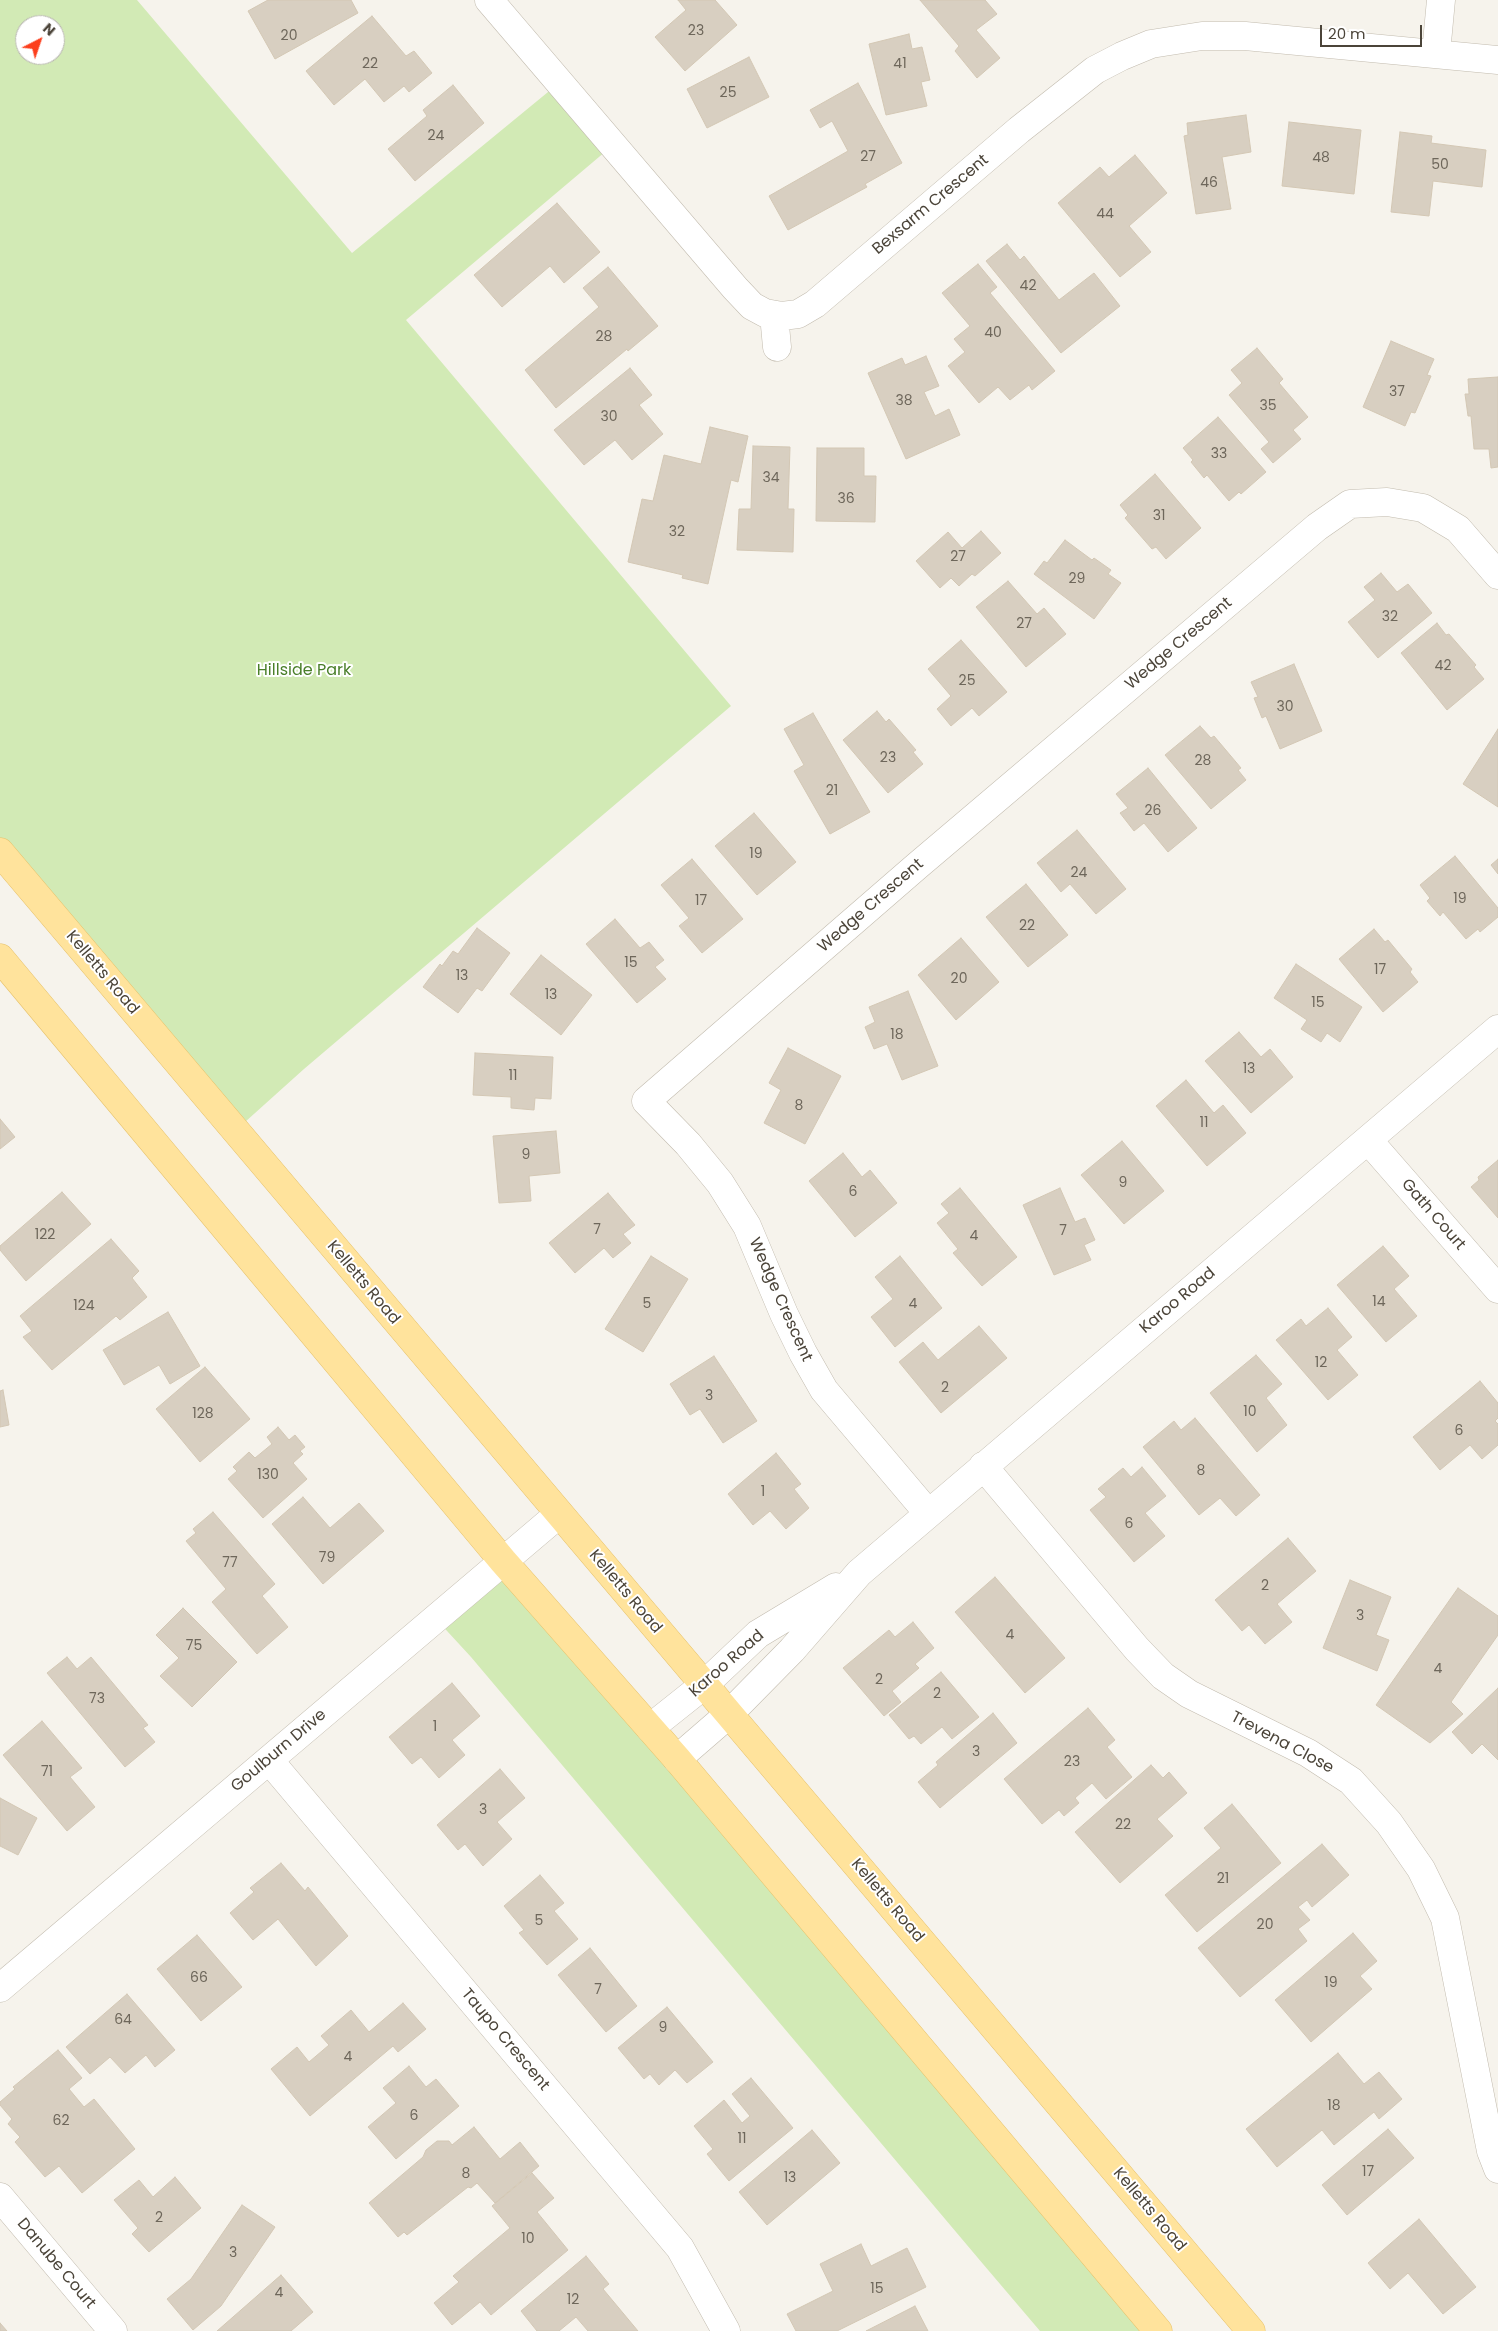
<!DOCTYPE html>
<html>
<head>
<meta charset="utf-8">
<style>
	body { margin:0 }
	#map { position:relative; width:1498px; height:2331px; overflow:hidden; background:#f6f3ec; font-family:Poppins,sans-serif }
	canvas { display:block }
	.north { position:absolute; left:15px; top:15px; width:50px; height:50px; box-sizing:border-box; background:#fff; border:1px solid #b7b4b0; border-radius:50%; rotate:41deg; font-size:14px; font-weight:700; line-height:20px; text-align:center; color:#4b4439 }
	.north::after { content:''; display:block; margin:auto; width:18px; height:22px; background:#fc3f1d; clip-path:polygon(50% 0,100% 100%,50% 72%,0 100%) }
	.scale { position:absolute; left:1320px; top:25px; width:102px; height:22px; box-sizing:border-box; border:2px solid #4b4439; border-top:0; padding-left:6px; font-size:15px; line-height:18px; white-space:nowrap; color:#4b4439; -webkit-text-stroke:4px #fff; paint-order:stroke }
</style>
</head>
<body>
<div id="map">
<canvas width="1498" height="2331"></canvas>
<div class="north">N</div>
<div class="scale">20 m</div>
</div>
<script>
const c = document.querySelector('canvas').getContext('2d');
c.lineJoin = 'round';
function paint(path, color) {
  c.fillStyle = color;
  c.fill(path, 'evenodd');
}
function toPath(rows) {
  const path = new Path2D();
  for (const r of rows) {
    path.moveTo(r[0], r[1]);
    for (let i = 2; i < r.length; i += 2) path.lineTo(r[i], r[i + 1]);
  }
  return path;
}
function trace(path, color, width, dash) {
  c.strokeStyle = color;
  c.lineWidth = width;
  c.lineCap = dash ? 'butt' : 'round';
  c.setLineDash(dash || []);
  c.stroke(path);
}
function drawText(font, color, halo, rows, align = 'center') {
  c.font = font + ' Poppins,sans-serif';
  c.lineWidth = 4;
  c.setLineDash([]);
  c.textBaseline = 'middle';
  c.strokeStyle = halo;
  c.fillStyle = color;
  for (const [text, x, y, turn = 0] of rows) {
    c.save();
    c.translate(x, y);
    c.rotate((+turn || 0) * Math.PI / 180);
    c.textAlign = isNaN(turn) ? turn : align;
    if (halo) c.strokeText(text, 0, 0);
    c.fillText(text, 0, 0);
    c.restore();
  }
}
paint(toPath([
	[0,0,137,0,352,253,559,83,612,146,406,320,731,706,304,1069,235,1131,0,852],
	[25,25,55,25,55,55,25,55],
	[503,1561,1158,2331,1040,2331,983,2264,471,1657,436,1619]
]), '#d2eab5');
const building = toPath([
	[268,0,351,0,358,13,275,59,248,11,268,0],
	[678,0,715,0,737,25,685,71,655,37,686,10,678,0],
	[920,0,985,0,997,14,976,30,1000,58,977,78,955,51,959,46,920,0],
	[372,16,406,56,414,51,432,73,409,92,404,86,384,102,365,79,334,105,306,71,372,16],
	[909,34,912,49,922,47,930,80,921,82,927,106,886,115,869,44,909,34],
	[749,57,769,97,707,128,687,89,749,57],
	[858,83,902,163,865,184,867,187,788,230,769,196,848,151,832,121,820,128,810,110,858,83],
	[453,85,484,123,415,181,388,149,427,116,423,110,453,85],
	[1246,115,1251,152,1222,157,1231,209,1196,214,1184,136,1188,135,1187,123,1246,115],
	[1289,122,1361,130,1354,194,1282,186,1289,122],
	[1400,132,1432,136,1431,143,1486,150,1482,187,1433,181,1429,216,1391,212,1400,132],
	[1135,155,1167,193,1129,226,1151,252,1120,277,1058,203,1100,167,1109,177,1135,155],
	[557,203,600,252,564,283,550,266,502,307,474,275,557,203],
	[1007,244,1020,260,1024,256,1059,300,1094,273,1120,306,1061,353,986,261,1007,244],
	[978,264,997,287,990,293,1055,371,1032,390,1029,385,1010,400,998,387,979,403,948,366,965,352,954,339,970,326,942,293,978,264],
	[608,267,658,326,628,351,627,349,556,408,525,370,599,307,583,288,608,267],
	[1391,341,1434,359,1427,375,1431,376,1415,413,1411,412,1405,426,1363,407,1391,341],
	[1257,348,1283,379,1279,383,1308,417,1293,430,1301,439,1273,463,1261,449,1269,442,1229,395,1242,383,1231,370,1257,348],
	[926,356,939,386,924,392,935,416,949,409,960,435,906,459,868,373,902,358,905,365,926,356],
	[630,368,652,395,639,405,663,434,632,460,615,440,584,465,554,430,630,368],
	[1498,377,1498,467,1491,468,1489,449,1474,449,1471,416,1468,416,1465,394,1469,394,1468,379,1498,377],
	[1218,417,1266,472,1241,494,1239,492,1229,501,1207,475,1204,478,1191,462,1193,460,1183,448,1218,417],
	[710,427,748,436,738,482,731,480,708,584,682,578,683,575,628,562,642,499,653,501,664,455,701,464,710,427],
	[753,446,790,447,788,509,794,509,793,552,737,550,739,509,751,509,753,446],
	[817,448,864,448,864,476,876,476,875,522,816,521,817,448],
	[1155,474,1201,528,1166,559,1156,547,1152,549,1125,518,1128,515,1120,505,1155,474],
	[981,531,1001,553,975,576,972,574,959,586,951,578,940,588,916,561,948,532,962,548,981,531],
	[1065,540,1092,560,1094,558,1111,570,1108,574,1121,583,1094,619,1034,574,1044,561,1047,563,1065,540],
	[1381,573,1397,592,1408,584,1432,613,1378,658,1348,622,1375,600,1364,587,1381,573],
	[1008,581,1037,614,1044,608,1066,634,1026,667,976,607,1008,581],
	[1437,623,1446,635,1449,634,1476,665,1474,667,1484,679,1447,710,1401,653,1437,623],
	[961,640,1007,692,979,716,972,708,951,726,937,709,951,696,928,669,961,640],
	[1294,664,1322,731,1280,749,1266,716,1262,718,1254,698,1258,697,1251,682,1294,664],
	[877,711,886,722,889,719,916,750,913,752,923,764,888,793,843,740,877,711],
	[813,713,870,812,830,834,794,771,804,765,784,729,813,713],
	[1200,726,1211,738,1214,736,1241,768,1238,770,1246,780,1211,809,1165,755,1200,726],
	[1498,729,1498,807,1463,784,1498,729],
	[1148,768,1197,828,1168,852,1144,823,1134,831,1120,813,1128,808,1116,794,1148,768],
	[754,813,796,862,757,895,715,846,754,813],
	[1077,830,1126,889,1096,914,1070,884,1061,892,1037,863,1077,830],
	[1455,856,1498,908,1498,917,1480,932,1478,929,1466,939,1443,912,1440,916,1427,901,1430,898,1420,885,1455,856],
	[692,859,743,919,702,953,679,926,689,918,661,885,692,859],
	[1498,859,1498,874,1491,865,1498,859],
	[1026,884,1068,935,1028,967,986,917,1026,884],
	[615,919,640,948,649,942,664,960,655,967,666,979,637,1003,586,944,615,919],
	[477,928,510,953,482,991,477,988,458,1013,423,987,440,964,442,966,453,951,458,954,477,928],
	[1374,929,1385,942,1388,940,1412,969,1410,972,1418,982,1383,1012,1339,959,1374,929],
	[961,938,999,982,956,1020,918,975,961,938],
	[541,955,592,995,561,1035,510,994,541,955],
	[1296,964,1362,1007,1340,1042,1327,1033,1321,1042,1301,1029,1307,1020,1274,998,1296,964],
	[908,991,938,1066,902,1080,887,1044,874,1049,865,1027,875,1022,869,1007,908,991],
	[1239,1032,1261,1057,1270,1049,1293,1077,1251,1113,1205,1061,1239,1032],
	[788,1048,841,1076,805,1144,764,1123,781,1090,769,1083,788,1048],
	[475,1053,553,1057,551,1099,535,1098,534,1110,511,1108,511,1097,473,1095,475,1053],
	[1186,1080,1214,1113,1223,1105,1246,1133,1207,1166,1156,1106,1186,1080],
	[0,1119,15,1137,0,1149,0,1119],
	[556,1131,560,1173,529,1176,531,1201,499,1203,493,1136,556,1131],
	[1122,1141,1164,1191,1124,1224,1081,1175,1122,1141],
	[843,1153,862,1177,870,1170,897,1203,855,1237,809,1181,843,1153],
	[1498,1160,1498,1218,1471,1187,1479,1180,1478,1177,1498,1160],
	[960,1188,1017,1257,982,1286,953,1253,958,1249,937,1223,949,1213,941,1204,960,1188],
	[1060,1188,1075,1222,1085,1218,1095,1240,1084,1245,1091,1260,1054,1275,1023,1205,1060,1188],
	[62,1192,91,1224,26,1281,0,1250,0,1246,62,1192],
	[608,1193,635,1225,623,1234,631,1243,613,1258,604,1248,575,1273,549,1243,608,1193],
	[111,1239,139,1271,132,1278,147,1297,120,1320,116,1316,52,1370,23,1337,32,1331,20,1316,111,1239],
	[1383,1246,1409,1276,1394,1289,1417,1316,1386,1342,1337,1285,1383,1246],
	[651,1256,688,1279,643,1352,605,1329,651,1256],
	[900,1256,942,1308,895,1347,871,1317,893,1299,875,1277,900,1256],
	[1328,1308,1352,1337,1337,1350,1358,1375,1328,1400,1276,1340,1301,1319,1306,1326,1328,1308],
	[168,1312,200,1366,170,1384,159,1365,124,1385,103,1350,168,1312],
	[979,1326,1007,1358,941,1413,899,1362,923,1342,938,1360,979,1326],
	[1256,1355,1282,1384,1266,1398,1287,1425,1257,1452,1210,1393,1256,1355],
	[714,1356,757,1421,723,1443,700,1409,690,1415,670,1384,714,1356],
	[205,1367,250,1419,200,1462,156,1409,205,1367],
	[1480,1381,1498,1403,1498,1418,1495,1421,1498,1424,1498,1445,1482,1459,1470,1445,1440,1470,1413,1437,1480,1381],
	[3,1390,9,1425,0,1427,0,1391,3,1390],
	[1195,1418,1260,1495,1236,1516,1220,1498,1199,1515,1143,1447,1174,1421,1181,1430,1195,1418],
	[278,1427,289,1440,295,1435,305,1447,300,1451,303,1454,293,1463,307,1479,263,1518,228,1479,237,1471,233,1467,249,1452,255,1458,272,1444,267,1437,278,1427],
	[776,1453,801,1484,794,1489,809,1508,786,1529,770,1511,753,1525,728,1494,776,1453],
	[1142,1467,1166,1496,1145,1513,1165,1536,1134,1562,1090,1510,1106,1497,1098,1489,1123,1468,1131,1477,1142,1467],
	[303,1497,330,1528,359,1503,384,1531,323,1584,272,1524,303,1497],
	[213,1512,275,1584,262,1596,288,1627,257,1654,212,1602,226,1589,186,1541,196,1533,193,1529,213,1512],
	[1288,1538,1316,1571,1277,1604,1292,1622,1265,1644,1249,1625,1242,1631,1215,1600,1288,1538],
	[995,1577,1065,1658,1025,1693,955,1612,995,1577],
	[1350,1580,1391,1597,1376,1635,1389,1640,1377,1671,1323,1648,1350,1580],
	[1458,1588,1498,1616,1498,1635,1451,1702,1463,1714,1430,1743,1376,1705,1458,1588],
	[183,1608,237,1662,192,1707,160,1676,179,1658,156,1635,183,1608],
	[913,1622,934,1648,915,1664,919,1668,892,1691,901,1702,884,1716,843,1668,889,1630,895,1637,913,1622],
	[67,1657,77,1669,91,1657,148,1725,143,1728,155,1742,125,1767,47,1673,67,1657],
	[941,1672,979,1717,952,1739,942,1727,921,1744,914,1736,909,1739,889,1715,941,1672],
	[452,1683,480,1716,452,1740,465,1755,439,1778,421,1757,412,1764,389,1737,452,1683],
	[1498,1688,1498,1760,1482,1744,1472,1754,1452,1732,1498,1688],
	[1088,1708,1115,1740,1107,1747,1132,1777,1106,1799,1092,1783,1075,1798,1079,1803,1064,1816,1059,1810,1042,1824,1004,1779,1088,1708],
	[993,1713,1017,1743,940,1808,918,1782,938,1765,936,1762,993,1713],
	[42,1721,82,1768,70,1777,95,1807,67,1831,3,1755,42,1721],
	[1151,1765,1163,1778,1169,1772,1187,1793,1157,1819,1173,1836,1120,1883,1075,1832,1151,1765],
	[500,1769,525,1798,497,1822,512,1839,483,1866,465,1844,458,1850,437,1825,500,1769],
	[0,1798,37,1818,18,1855,0,1846,0,1798],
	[1232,1804,1281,1863,1197,1932,1165,1895,1221,1848,1204,1828,1232,1804],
	[1322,1844,1349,1875,1312,1907,1307,1900,1298,1907,1310,1920,1298,1929,1307,1941,1240,1997,1198,1948,1322,1844],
	[281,1863,305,1891,308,1887,348,1936,316,1966,278,1919,253,1940,230,1913,254,1892,250,1888,281,1863],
	[540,1875,564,1903,554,1911,578,1939,547,1965,519,1933,524,1930,504,1906,540,1875],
	[1353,1933,1377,1961,1360,1976,1372,1989,1311,2042,1275,2000,1353,1933],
	[197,1935,242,1987,201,2021,157,1969,197,1935],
	[590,1948,637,2006,606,2032,558,1975,590,1948],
	[127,1994,175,2050,155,2067,146,2055,125,2073,110,2057,90,2074,66,2047,127,1994],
	[403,2003,426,2029,398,2052,393,2046,310,2116,271,2069,297,2047,309,2062,329,2045,321,2036,351,2010,369,2032,403,2003],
	[667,2007,713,2062,687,2083,675,2070,659,2085,650,2074,644,2079,618,2048,667,2007],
	[58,2050,82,2078,69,2089,84,2107,94,2099,135,2149,82,2193,59,2166,45,2177,15,2142,20,2137,8,2124,12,2119,0,2105,0,2102,15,2089,13,2087,58,2050],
	[1338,2053,1364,2084,1379,2072,1402,2099,1379,2119,1374,2112,1334,2145,1322,2130,1277,2167,1246,2129,1338,2053],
	[409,2066,426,2087,436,2079,459,2106,396,2159,368,2127,396,2103,383,2088,409,2066],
	[751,2078,793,2128,729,2181,707,2154,713,2149,694,2126,724,2100,742,2123,750,2116,732,2094,751,2078],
	[474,2127,500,2159,520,2142,539,2166,495,2203,477,2183,471,2188,468,2187,407,2235,404,2232,398,2237,369,2203,423,2157,426,2150,437,2141,449,2141,452,2145,474,2127],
	[1388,2129,1414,2158,1347,2215,1322,2185,1388,2129],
	[812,2130,840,2163,767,2225,739,2192,812,2130],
	[532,2173,554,2198,537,2212,568,2250,491,2315,480,2302,452,2325,434,2303,459,2282,453,2276,510,2228,492,2206,532,2173],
	[175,2177,201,2208,149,2252,132,2234,138,2228,114,2200,139,2180,153,2197,175,2177],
	[242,2205,275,2227,221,2306,193,2330,167,2299,191,2279,242,2205],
	[1419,2219,1476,2287,1443,2314,1408,2273,1390,2289,1368,2263,1419,2219],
	[861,2244,871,2266,907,2248,926,2287,837,2331,796,2331,787,2314,833,2291,820,2264,861,2244],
	[586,2256,609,2284,603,2289,638,2331,588,2331,576,2317,559,2331,537,2331,521,2311,586,2256],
	[281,2275,313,2312,291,2331,217,2331,281,2275],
	[915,2306,928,2331,866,2331,915,2306],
	[0,2323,7,2331,0,2331,0,2323]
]);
paint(building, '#d8cfc1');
trace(building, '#d3c7b4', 1);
const street = toPath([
	[489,0,735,288,752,306,765,313,782,316,798,314,815,304,1019,130,1095,70,1122,56,1151,44,1202,36,1245,36,1498,60],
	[1436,53,1441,0],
	[774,315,777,347],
	[1368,1140,1498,1289],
	[983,1466,1137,1649,1163,1676,1189,1694,1308,1753,1351,1781,1389,1823,1421,1869,1445,1918,1491,2151,1498,2169],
	[928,1513,824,1390,803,1353,784,1314,747,1226,720,1183,688,1144,646,1101,917,866,1317,527,1350,504,1387,502,1423,508,1458,529,1498,575],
	[650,1728,704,1685,758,1634,836,1587],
	[677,1759,729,1714,792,1650,859,1573,1498,1029],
	[269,1760,680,2248,726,2331],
	[0,1988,559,1514],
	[0,2197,113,2331]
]);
const primary = toPath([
	[0,852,1251,2331],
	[0,958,503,1561,677,1759,1158,2331]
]);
trace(street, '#c2bbae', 29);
trace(primary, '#e6c16a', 29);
trace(street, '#fff', 28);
trace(primary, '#ffe39c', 28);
drawText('14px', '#6e675b', null, [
	["23",696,31],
	["20",289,36],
	["22",370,64],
	["41",900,64],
	["25",728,93],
	["24",436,136],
	["27",868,157],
	["48",1321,158],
	["50",1440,165],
	["46",1209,183],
	["44",1105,214],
	["42",1028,286],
	["40",993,333],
	["28",604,337],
	["37",1397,392],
	["38",904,401],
	["35",1268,406],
	["30",609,417],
	["33",1219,454],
	["34",771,478],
	["36",846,499],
	["31",1159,516],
	["32",677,532],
	["27",958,557],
	["29",1077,579],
	["32",1390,617],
	["27",1024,624],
	["42",1443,666],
	["25",967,681],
	["30",1285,707],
	["23",888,758],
	["28",1203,761],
	["21",832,791],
	["26",1153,811],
	["19",756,854],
	["24",1079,873],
	["19",1460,899],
	["17",701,901],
	["22",1027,926],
	["15",631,963],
	["17",1380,970],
	["13",462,976],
	["20",959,979],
	["13",551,995],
	["15",1318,1003],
	["18",897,1035],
	["13",1249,1069],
	["11",513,1076],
	["8",799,1106],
	["11",1204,1123],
	["9",526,1155],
	["9",1123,1183],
	["6",853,1192],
	["7",597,1230],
	["7",1063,1231],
	["122",45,1235],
	["4",974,1236],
	["14",1379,1302],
	["5",647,1304],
	["4",913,1304],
	["124",84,1306],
	["12",1321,1363],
	["2",945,1388],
	["3",709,1396],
	["10",1250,1412],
	["128",203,1414],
	["6",1459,1431],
	["8",1201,1471],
	["130",268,1475],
	["1",763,1492],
	["6",1129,1524],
	["79",327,1558],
	["77",230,1563],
	["2",1265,1586],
	["3",1360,1616],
	["4",1010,1635],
	["75",194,1646],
	["4",1438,1669],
	["2",879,1680],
	["2",937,1694],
	["73",97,1699],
	["1",435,1727],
	["3",976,1752],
	["23",1072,1762],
	["71",47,1772],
	["3",483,1810],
	["22",1123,1825],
	["21",1223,1879],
	["5",539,1921],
	["20",1265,1925],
	["66",199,1978],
	["19",1331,1983],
	["7",598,1990],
	["64",123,2020],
	["9",663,2028],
	["4",348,2057],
	["18",1334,2106],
	["6",414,2116],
	["62",61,2121],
	["11",742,2139],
	["17",1368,2172],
	["8",466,2174],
	["13",790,2178],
	["2",159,2218],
	["10",528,2239],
	["3",233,2253],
	["15",877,2289],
	["4",279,2293],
	["12",573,2300]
]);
drawText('16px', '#4b4439', '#fff', [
	["Bexsarm Crescent",931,205,-40],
	["Wedge Crescent",1179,644,-40],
	["Wedge Crescent",871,906,-41],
	["Kelletts Road",102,973,50],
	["Gath Court",1433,1215,49],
	["Kelletts Road",363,1283,50],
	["Wedge Crescent",780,1300,66],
	["Karoo Road",1178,1301,-40],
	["Kelletts Road",625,1592,50],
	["Karoo Road",727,1664,-41],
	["Trevena Close",1282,1743,28],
	["Goulburn Drive",279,1751,-40],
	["Kelletts Road",887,1901,50],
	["Taupo Crescent",505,2040,50],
	["Kelletts Road",1149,2210,50],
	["Danube Court",56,2264,50]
]);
drawText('16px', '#4a7f2a', '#fff', [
	["Hillside Park",304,671]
]);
</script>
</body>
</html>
